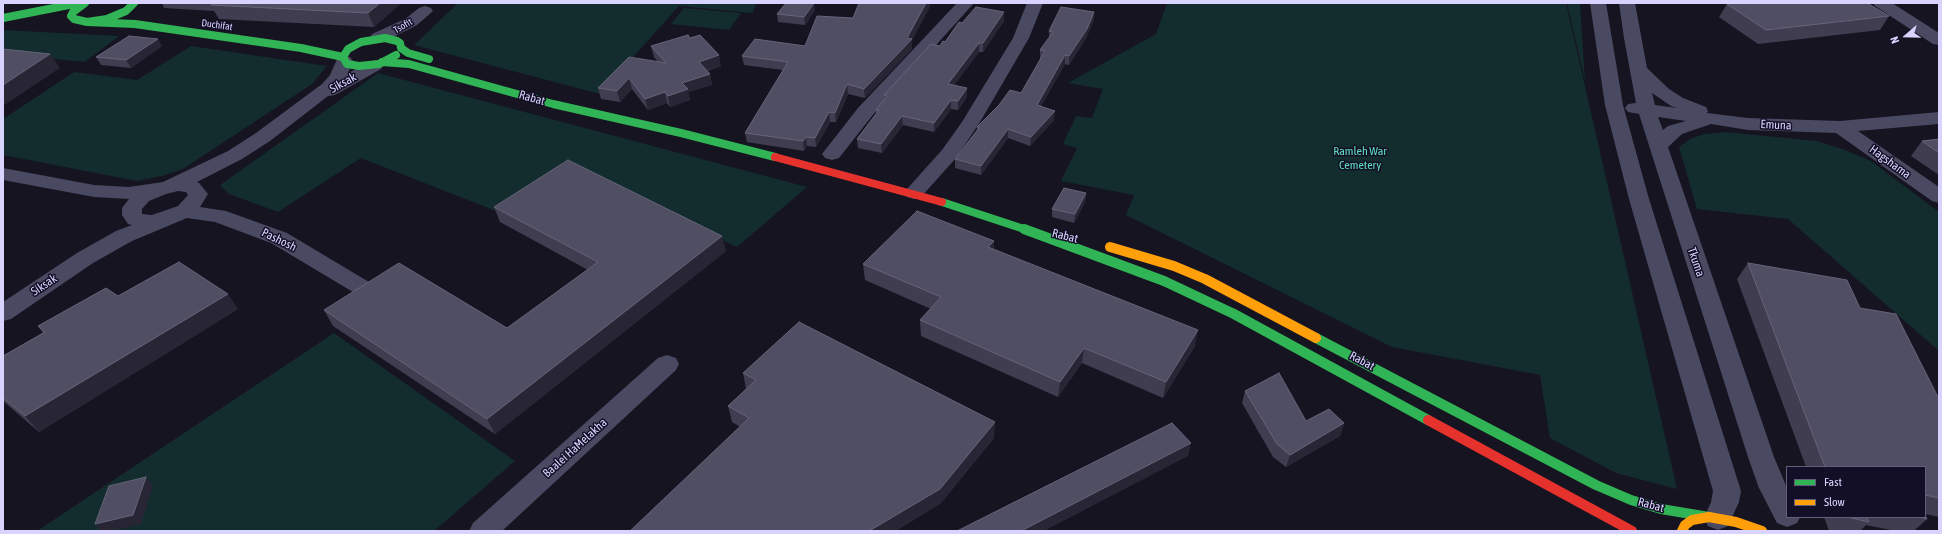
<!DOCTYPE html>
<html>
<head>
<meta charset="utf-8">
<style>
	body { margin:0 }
	#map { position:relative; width:1942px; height:534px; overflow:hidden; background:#161421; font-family:"Asap Condensed",sans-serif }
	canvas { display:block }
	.frame { position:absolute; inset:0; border:4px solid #d9d4ff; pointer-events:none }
	.legend { position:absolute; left:1786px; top:466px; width:140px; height:52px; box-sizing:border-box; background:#130f26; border:1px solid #625e7d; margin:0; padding:5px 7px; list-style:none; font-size:12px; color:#d9d4ff }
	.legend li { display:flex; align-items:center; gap:8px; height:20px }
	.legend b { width:20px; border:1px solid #625e7d }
	.north { position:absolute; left:1886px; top:16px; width:40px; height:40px; -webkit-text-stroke:3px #130f26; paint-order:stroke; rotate:250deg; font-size:11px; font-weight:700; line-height:16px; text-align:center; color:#d9d4ff }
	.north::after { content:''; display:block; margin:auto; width:14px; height:18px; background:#d9d4ff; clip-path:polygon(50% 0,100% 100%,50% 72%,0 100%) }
</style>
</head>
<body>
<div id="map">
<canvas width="1942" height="534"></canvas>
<div class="frame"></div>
<ul class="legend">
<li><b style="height:5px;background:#30b455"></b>Fast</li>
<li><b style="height:5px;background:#ff9f0a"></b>Slow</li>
</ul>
<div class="north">N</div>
</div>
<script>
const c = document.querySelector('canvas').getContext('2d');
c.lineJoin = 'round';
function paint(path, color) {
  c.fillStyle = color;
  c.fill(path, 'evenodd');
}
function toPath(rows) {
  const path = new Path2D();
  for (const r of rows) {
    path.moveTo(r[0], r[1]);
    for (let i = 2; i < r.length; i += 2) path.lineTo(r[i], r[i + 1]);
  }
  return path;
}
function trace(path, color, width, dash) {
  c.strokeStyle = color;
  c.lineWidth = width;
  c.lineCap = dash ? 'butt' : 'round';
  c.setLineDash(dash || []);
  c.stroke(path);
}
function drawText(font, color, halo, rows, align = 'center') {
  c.font = font + ' "Asap Condensed",sans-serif';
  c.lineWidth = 3;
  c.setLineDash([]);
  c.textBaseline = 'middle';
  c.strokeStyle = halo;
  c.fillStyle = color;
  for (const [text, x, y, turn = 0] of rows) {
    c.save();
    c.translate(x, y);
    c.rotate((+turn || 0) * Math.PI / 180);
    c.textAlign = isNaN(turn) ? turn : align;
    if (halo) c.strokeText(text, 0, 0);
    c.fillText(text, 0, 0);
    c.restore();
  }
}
paint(toPath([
	[458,3,757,3,752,13,679,6,600,94,414,45],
	[1167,3,1566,3,1677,489,1616,473,1550,438,1540,375,1392,347,1126,215,1134,195,1061,181,1077,148,1063,144,1076,116,1092,118,1103,89,1068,83,1156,34],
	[1567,3,1580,3,1585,81],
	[684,8,741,13,729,30,671,24],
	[3,30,119,36,85,62,3,54],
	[191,46,327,66,312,84,183,169,162,176,137,181,3,155,3,119,74,72,137,80],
	[378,73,807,187,737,247,570,172,501,213,361,158,278,212,229,194,220,185],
	[1725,132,1817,141,1845,150,1871,161,1939,212,1939,351,1788,219,1697,209,1679,147,1690,139,1704,134],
	[334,333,515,461,434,531,37,531]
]), '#132c2d');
paint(toPath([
	[957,3,974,3,872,116,839,158,832,160,825,158,822,154,858,108,957,3],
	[1027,3,1043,3,1029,38,980,122,956,158,921,197,914,199,907,197,904,193,907,189,942,150,962,122,1013,38,1027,3],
	[1590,3,1606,3,1623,105,1649,199,1741,491,1739,502,1728,526,1718,530,1708,526,1704,518,1711,502,1713,491,1629,199,1605,105,1590,3],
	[1619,3,1635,3,1647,68,1669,89,1683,98,1706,107,1708,111,1707,113,1748,118,1840,121,1939,112,1939,124,1858,131,1939,187,1939,203,1932,201,1836,133,1748,130,1711,124,1682,134,1668,147,1774,457,1787,488,1787,517,1800,517,1797,523,1787,527,1777,523,1759,488,1748,457,1639,114,1628,112,1625,108,1628,104,1636,103,1624,38,1619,3],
	[1652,93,1671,106,1677,108,1655,105,1652,93],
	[1658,117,1686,121,1668,126,1663,130,1658,117],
	[1873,3,1892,3,1939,33,1939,45,1933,44,1875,6,1873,3],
	[425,6,431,8,433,11,417,25,384,42,378,43,372,42,370,38,372,34,405,19,419,8,425,6],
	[344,56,350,57,353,61,348,73,375,60,381,61,384,65,381,69,335,95,328,96,270,141,242,159,197,182,199,183,208,194,200,207,226,211,287,233,374,285,377,290,374,295,366,298,358,295,271,243,215,222,187,218,132,241,93,263,11,319,3,321,3,302,77,253,116,231,132,225,128,224,122,215,122,208,129,199,94,197,3,180,3,168,94,185,129,187,163,182,228,151,256,133,322,84,330,75,338,57,344,56],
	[178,191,186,192,188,195,178,206,152,215,142,214,142,209,149,201,166,194,178,191],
	[667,355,676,358,679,364,676,370,502,531,469,531,473,523,658,358,667,355]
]), '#4a4962');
trace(toPath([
	[85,3,73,12,71,16,74,19,87,22,107,19,126,11,134,3],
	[3,18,79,3],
	[87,22,135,24,301,48,343,57],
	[343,57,348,49,361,42,385,38,397,41,400,43,401,48,408,53,429,59],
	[343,57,347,64,359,66,379,64,396,55],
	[382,62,409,64,553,104,681,133,775,157],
	[942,202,1027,230]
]), '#30b455', 8);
trace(toPath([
	[1024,229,1164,281,1234,314,1428,420],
	[1316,338,1596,485,1631,500,1661,509,1709,517]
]), '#30b455', 10);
trace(toPath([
	[1110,247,1174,266,1205,279,1316,338],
	[1682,531,1685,525,1692,520,1709,517,1736,522,1762,531]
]), '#ff9f0a', 10);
trace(toPath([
	[775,157,942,202]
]), '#e5322d', 8);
trace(toPath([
	[1428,420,1632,531]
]), '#e5322d', 10);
paint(toPath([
	[162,3,401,3,374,27,219,19,214,11,164,8],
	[859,3,930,3,930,6,912,40,912,49,865,98,848,94,836,122,830,122,816,147,807,146,804,151,747,142,745,133,783,70,744,65,742,56,805,46,853,18],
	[1727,4,1889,16,1880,30,1758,44,1719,17],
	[815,10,805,25,778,22,777,14],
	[1094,12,1094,20,1086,38,1069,65,1065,64,1041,106,1054,120,1030,146,1008,138,981,175,955,168,955,159,977,130,977,127,1021,93,1041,59,1040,59,1040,50,1049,38,1049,31],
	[1004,21,983,52,979,52,954,85,967,88,967,97,958,110,951,109,934,132,903,125,882,153,858,148,857,139,876,114,876,110,885,99,884,95,940,46,945,42,962,23],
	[690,38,721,66,707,71,710,74,712,85,688,92,690,100,670,107,667,103,648,110,632,89,620,102,601,99,598,88,658,62,654,57,651,46],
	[162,46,131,68,101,65,96,57],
	[1939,139,1939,175,1911,156,1922,141],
	[1086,193,1085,202,1074,223,1052,217,1052,209],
	[494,207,726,251,495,434,333,326,324,310,507,328,588,270,500,222],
	[994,241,994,250,1195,346,1163,398,1082,363,1058,397,921,336,920,320,931,309,865,280,863,264],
	[1748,263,1860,308,1939,399,1939,517,1925,514,1925,467,1806,467,1737,279],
	[118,296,238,309,39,432,3,401,3,356,43,333,38,326],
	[743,373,994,438,940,504,740,427,732,422,728,406,746,389],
	[1245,391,1306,421,1344,423,1340,436,1286,467,1273,457,1242,403],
	[1824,517,1925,517,1927,519,1914,531,1896,531,1866,525,1860,531,1829,531]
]), '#403d50');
paint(toPath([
	[380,3,401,3,374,27,368,13],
	[814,3,815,10,805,25,804,17],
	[926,3,930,3,930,6,912,40,912,49,865,98,864,89,907,38],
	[1004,12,1004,21,983,52,983,43],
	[1094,12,1094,20,1086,38,1069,65,1069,56],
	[158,39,162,46,131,68,126,60],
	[979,43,979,52,948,93,948,84],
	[50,54,60,68,3,106,3,85],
	[719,55,721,66,701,72,699,62],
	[1065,55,1065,64,1037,114,1037,105],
	[710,74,712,85,688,92,690,100,670,107,668,96,682,83],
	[629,78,632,89,620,102,617,91],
	[847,84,848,94,836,122,835,113],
	[967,88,967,97,958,110,958,101],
	[665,92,667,103,648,110,645,99],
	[951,100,951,109,934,132,934,123],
	[1055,111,1054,120,1030,146,1031,137],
	[829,112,830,122,816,147,815,138],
	[902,116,903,125,882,153,881,144],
	[1008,129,1008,138,981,175,981,166],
	[806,137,807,146,804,151,803,141],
	[1086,193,1085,202,1074,223,1075,214],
	[722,236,726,251,495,434,487,419],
	[994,241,994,256,988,247],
	[228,294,238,309,39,432,25,416],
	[1198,330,1195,346,1163,398,1166,382],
	[1084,348,1082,363,1058,397,1060,382],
	[995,422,994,438,940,504,896,531,869,531],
	[1344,423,1340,436,1286,467,1290,455],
	[1191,443,1188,456,1044,531,1021,531],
	[146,477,153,486,141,524,110,531,102,531,95,524]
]), '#282635');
const building = toPath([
	[214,3,380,3,368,13,211,5,214,3],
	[786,3,814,3,804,17,777,14,786,3],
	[859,3,926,3,907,38,912,39,864,89,847,84,835,113,829,112,815,138,806,137,803,141,745,133,788,62,742,56,755,39,805,46,817,16,853,18,859,3],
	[1731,3,1867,3,1889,16,1766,30,1727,4,1731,3],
	[976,7,1004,12,983,43,979,43,948,84,967,88,958,101,951,100,934,123,902,116,881,144,857,139,879,110,876,110,887,96,884,95,931,44,940,46,943,41,945,42,959,22,962,23,976,7],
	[1061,7,1094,12,1087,29,1069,56,1065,55,1037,105,1055,111,1031,137,1008,129,981,166,955,159,979,128,977,127,999,105,1010,90,1021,93,1045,51,1040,50,1053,32,1049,31,1061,7],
	[688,35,690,38,700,35,719,55,699,62,710,74,682,83,688,89,668,96,665,92,645,99,629,78,617,91,598,88,629,57,666,63,651,46,688,35],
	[129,36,158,39,126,60,96,57,129,36],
	[3,49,50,54,3,85,3,49],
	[1939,139,1939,153,1922,141,1939,139],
	[568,160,722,236,487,419,324,310,399,263,507,328,598,262,494,207,568,160],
	[1064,188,1086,193,1075,214,1052,209,1064,188],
	[917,211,994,241,988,247,1198,330,1166,382,1084,348,1060,382,920,320,941,297,863,264,917,211],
	[179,262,228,294,25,416,3,398,3,356,45,332,38,326,106,288,118,296,179,262],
	[1748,263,1847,280,1860,308,1896,314,1939,399,1939,498,1925,495,1925,467,1825,467,1748,263],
	[799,322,995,422,940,489,869,531,630,531,749,418,728,406,756,380,743,373,799,322],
	[1279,373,1306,421,1329,409,1344,423,1290,455,1277,444,1245,391,1279,373],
	[1172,423,1191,443,1021,531,957,531,1172,423],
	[146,477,133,515,95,524,109,486,146,477],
	[1925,515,1927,519,1919,517,1925,517,1925,515],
	[1847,517,1867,517,1869,522,1847,517]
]);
paint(building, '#504e63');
trace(building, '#66637b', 1);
drawText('10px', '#d9d4ff', '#130f26', [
	["Duchifat",217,25,8],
	["Tsofit",403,26,-30]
]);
drawText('12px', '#d9d4ff', '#130f26', [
	["Siksak",343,83,-29],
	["Rabat",532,98,16],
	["Emuna",1776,125,3],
	["Hagshama",1890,162,36],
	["Rabat",1065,236,14],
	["Pashosh",279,240,26],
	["Tkuma",1696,262,71],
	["Siksak",44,285,-34],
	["Rabat",1362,361,28],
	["Baalei HaMelakha",575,448,-42],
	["Rabat",1651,505,15]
]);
drawText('12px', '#5fe0c0', '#130f26', [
	["Ramleh War",1360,151],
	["Cemetery",1360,165]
]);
</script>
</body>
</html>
